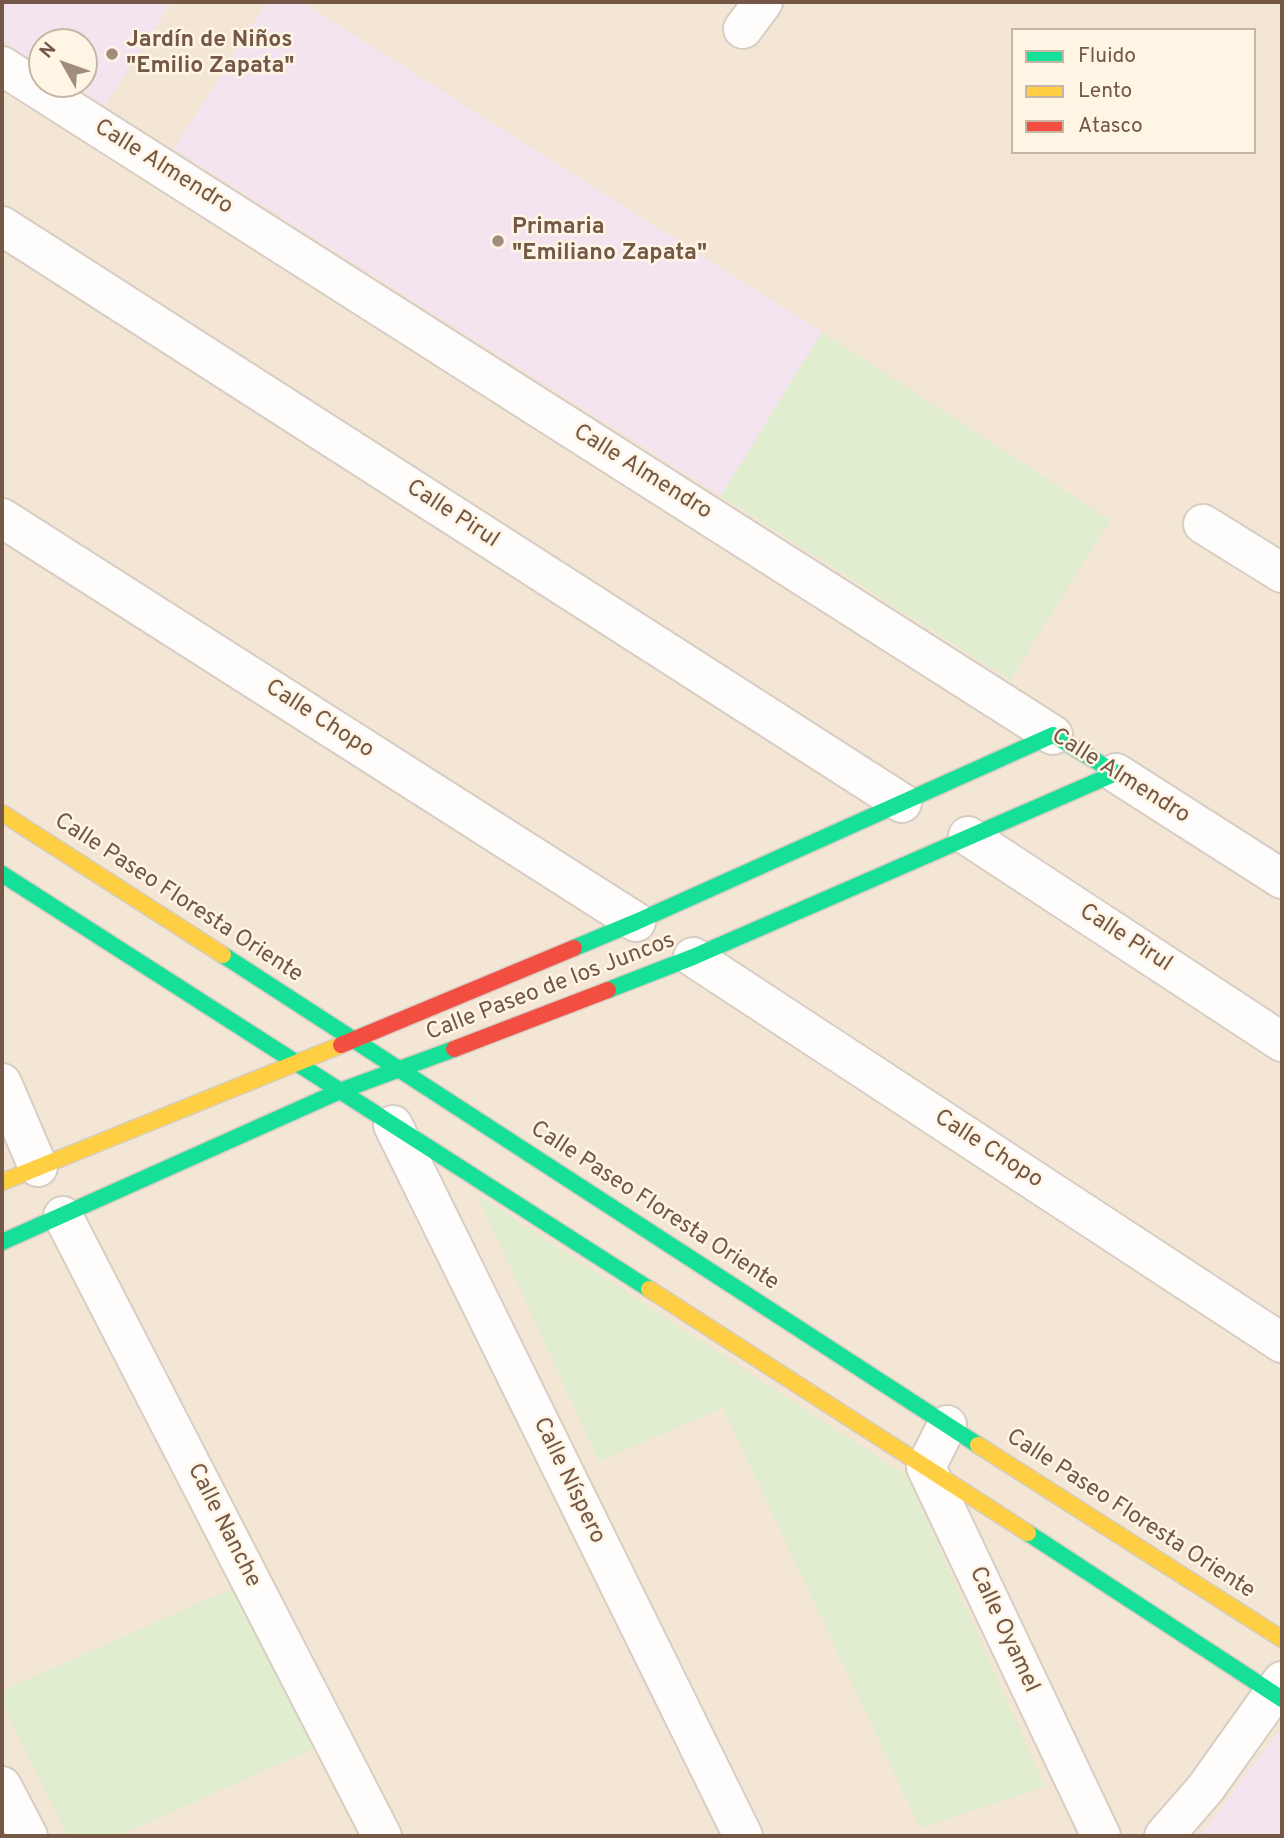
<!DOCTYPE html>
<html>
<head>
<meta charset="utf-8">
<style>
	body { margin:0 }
	#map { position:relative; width:1284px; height:1838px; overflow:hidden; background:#f7f0e5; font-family:Overpass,sans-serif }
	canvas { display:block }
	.frame { position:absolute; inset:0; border:4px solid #745745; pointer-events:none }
	.legend { position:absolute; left:1011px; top:28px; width:245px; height:126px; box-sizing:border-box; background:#fff5e5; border:2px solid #c7b6a5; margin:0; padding:9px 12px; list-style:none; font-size:21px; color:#745745 }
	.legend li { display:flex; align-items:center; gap:14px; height:35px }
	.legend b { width:35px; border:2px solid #c7b6a5 }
	.north { position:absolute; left:28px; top:28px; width:70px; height:70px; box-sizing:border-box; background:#fff5e5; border:2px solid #c7b6a5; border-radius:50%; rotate:310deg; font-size:19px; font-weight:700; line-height:28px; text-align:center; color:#745745 }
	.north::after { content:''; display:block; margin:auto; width:24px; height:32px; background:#a28d7d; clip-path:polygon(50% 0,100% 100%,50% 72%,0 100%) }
</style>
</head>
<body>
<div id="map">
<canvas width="1284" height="1838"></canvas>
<div class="frame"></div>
<ul class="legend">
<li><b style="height:9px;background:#16e098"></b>Fluido</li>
<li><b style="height:9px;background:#ffcf43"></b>Lento</li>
<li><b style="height:9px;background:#f24e42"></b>Atasco</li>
</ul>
<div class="north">N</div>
</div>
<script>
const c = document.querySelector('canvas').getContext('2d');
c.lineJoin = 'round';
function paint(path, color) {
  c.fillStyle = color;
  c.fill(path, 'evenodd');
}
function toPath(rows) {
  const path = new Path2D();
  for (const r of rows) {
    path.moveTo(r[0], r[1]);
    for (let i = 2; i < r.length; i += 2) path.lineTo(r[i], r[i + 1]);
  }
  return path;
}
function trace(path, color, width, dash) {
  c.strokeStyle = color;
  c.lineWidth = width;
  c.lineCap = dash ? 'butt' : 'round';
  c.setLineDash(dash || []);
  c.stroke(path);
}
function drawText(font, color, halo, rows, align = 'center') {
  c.font = font + ' Overpass,sans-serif';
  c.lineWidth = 5;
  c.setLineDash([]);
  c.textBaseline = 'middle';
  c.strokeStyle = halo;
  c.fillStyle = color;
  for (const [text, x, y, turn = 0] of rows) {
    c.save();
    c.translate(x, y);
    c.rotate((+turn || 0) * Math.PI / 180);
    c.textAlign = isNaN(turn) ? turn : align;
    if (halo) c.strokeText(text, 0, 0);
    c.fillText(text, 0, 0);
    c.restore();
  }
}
paint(toPath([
	[2,2,1282,2,1282,1836,2,1836],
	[1013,30,1254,30,1254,152,1013,152],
	[42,42,84,42,84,84,42,84]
]), '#f3e6d4');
paint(toPath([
	[2,2,172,2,105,106,70,84,84,84,84,42,42,42,42,66,2,40],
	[267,2,302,2,822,332,721,496,174,149],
	[1277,1733,1282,1736,1282,1836,1200,1836]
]), '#f3e4f0');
paint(toPath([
	[822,332,1110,520,1010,680,721,496],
	[477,1195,907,1476,1045,1787,920,1828,723,1408,599,1461],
	[235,1587,315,1748,118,1836,68,1836,2,1704,2,1691]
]), '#e0edce');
const street = toPath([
	[743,29,763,2],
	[2,66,1053,735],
	[2,226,902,803],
	[2,518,636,922],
	[1203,524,1282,573],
	[1116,773,1282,879],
	[968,836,1282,1042],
	[693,957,1282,1343],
	[2,1083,38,1167],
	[393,1125,743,1836],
	[63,1216,382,1836],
	[947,1425,926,1467,1101,1836],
	[2,1786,28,1836],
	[1164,1836,1205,1789,1282,1681]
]);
const fast = toPath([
	[2,874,649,1289],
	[574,948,636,922,1053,735,1116,773],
	[223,955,978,1445],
	[608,990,693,957,1116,773],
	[2,1242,340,1091,454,1049],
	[1028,1533,1282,1699]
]);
const slow = toPath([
	[2,813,223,955],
	[2,1182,341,1045],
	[649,1289,1028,1533],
	[978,1445,1282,1639]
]);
const jam = toPath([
	[341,1045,574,948],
	[454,1049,608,990]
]);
trace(street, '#d8cdc4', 42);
trace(fast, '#d6ccc2', 19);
trace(slow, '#d6ccc2', 19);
trace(jam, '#d6ccc2', 19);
trace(street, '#fefdfb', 38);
trace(fast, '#16e098', 16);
trace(slow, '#ffcf43', 16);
trace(jam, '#f24e42', 16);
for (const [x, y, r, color] of [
	[112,54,7,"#a28d7d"],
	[498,241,7,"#a28d7d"]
]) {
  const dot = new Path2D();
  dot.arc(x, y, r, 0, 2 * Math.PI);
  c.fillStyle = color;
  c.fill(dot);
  trace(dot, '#fff5e5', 2.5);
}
drawText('bold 23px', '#745745', '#fff5e5', [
	["Jardín de Niños",126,41],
	["\"Emilio Zapata\"",126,67],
	["Primaria",512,228],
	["\"Emiliano Zapata\"",512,254]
], 'left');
drawText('23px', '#745745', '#fff5e5', [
	["Calle Almendro",163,168,32],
	["Calle Almendro",642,473,32],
	["Calle Pirul",452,515,33],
	["Calle Chopo",319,720,33],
	["Calle Almendro",1120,777,32],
	["Calle Paseo Floresta Oriente",178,899,33],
	["Calle Pirul",1125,939,33],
	["Calle Paseo de los Juncos",551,988,-21],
	["Calle Chopo",988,1150,33],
	["Calle Paseo Floresta Oriente",654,1207,33],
	["Calle Níspero",568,1481,64],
	["Calle Paseo Floresta Oriente",1130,1515,33],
	["Calle Nanche",223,1526,63],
	["Calle Oyamel",1003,1630,65]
]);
</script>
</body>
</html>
